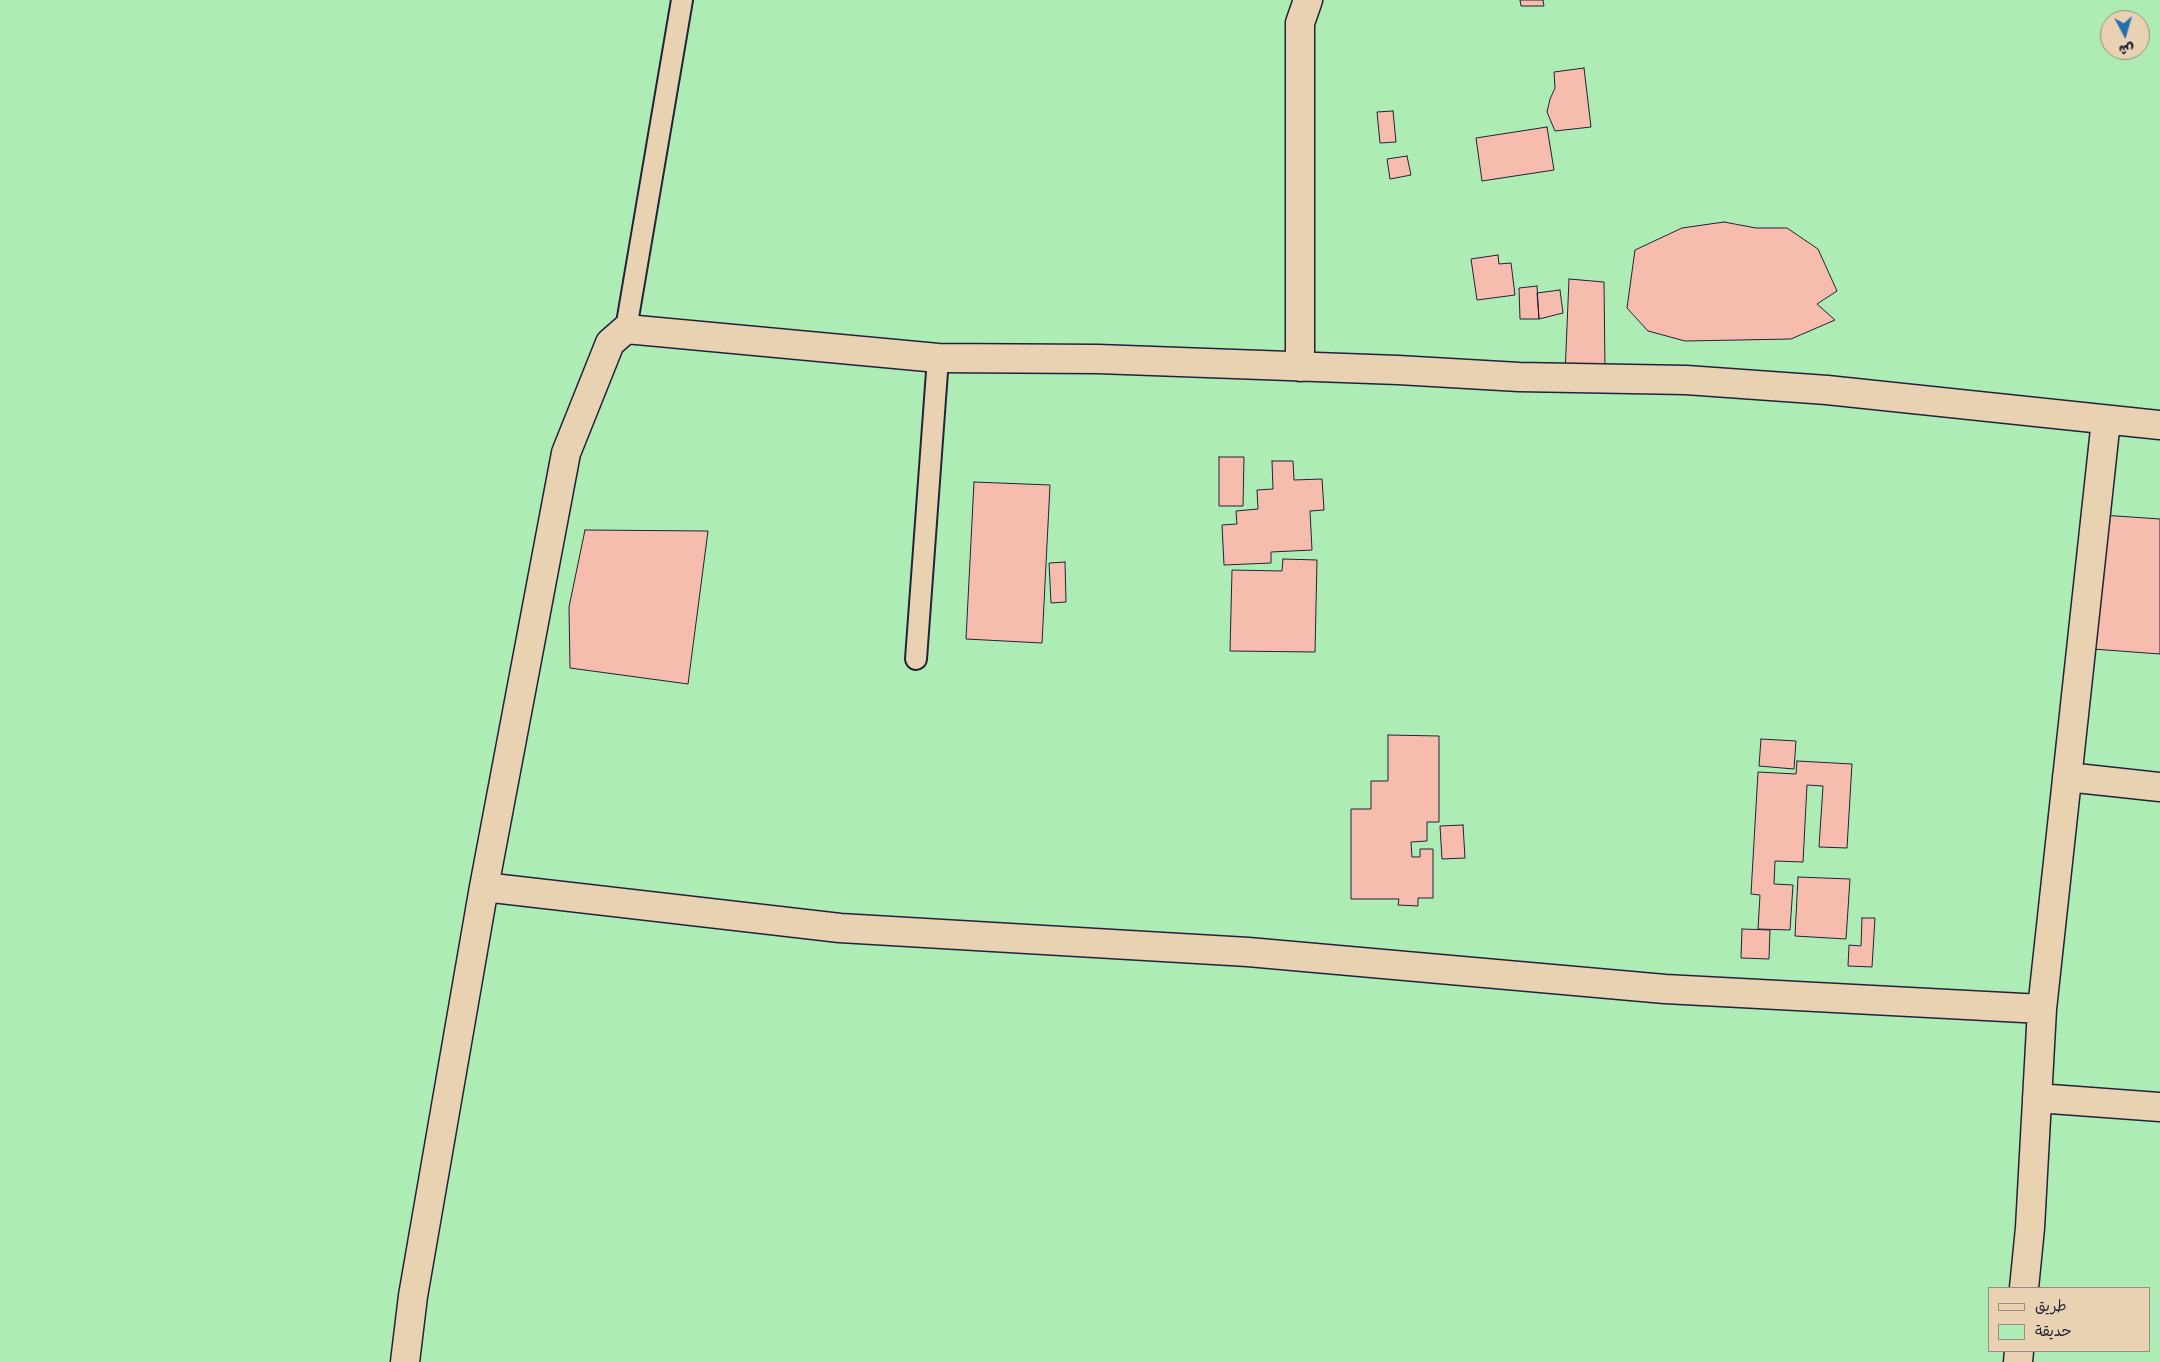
<!DOCTYPE html>
<html>
<head>
<meta charset="utf-8">
<style>
	body { margin:0 }
	#map { position:relative; width:2160px; height:1362px; overflow:hidden; background:#e8d2b1; font-family:"Architects Daughter","Playpen Sans Arabic",sans-serif }
	canvas { display:block }
	.legend { position:absolute; left:1988px; top:1287px; width:162px; height:65px; box-sizing:border-box; background:#e8d2b1; border:1px solid #998c82; margin:0; padding:6px 9px; list-style:none; font-size:15px; color:#22223b }
	.legend li { display:flex; align-items:center; gap:10px; height:25px }
	.legend b { width:25px; border:1px solid #998c82 }
	.north { position:absolute; left:2100px; top:10px; width:50px; height:50px; box-sizing:border-box; background:#e8d2b1; border:1px solid #998c82; border-radius:50%; rotate:174deg; font-size:14px; font-weight:700; line-height:20px; text-align:center; color:#22223b }
	.north::after { content:''; display:block; margin:auto; width:18px; height:22px; background:#1f6fb2; clip-path:polygon(50% 0,100% 100%,50% 72%,0 100%) }
</style>
</head>
<body>
<div id="map">
<canvas width="2160" height="1362"></canvas>
<ul class="legend">
<li><b style="height:6px;background:#e8d2b1"></b>طريق</li>
<li><b style="height:14px;background:#adedb5"></b>حديقة</li>
</ul>
<div class="north">ش</div>
</div>
<script>
const c = document.querySelector('canvas').getContext('2d');
c.lineJoin = 'round';
function paint(path, color) {
  c.fillStyle = color;
  c.fill(path, 'evenodd');
}
function toPath(rows) {
  const path = new Path2D();
  for (const r of rows) {
    path.moveTo(r[0], r[1]);
    for (let i = 2; i < r.length; i += 2) path.lineTo(r[i], r[i + 1]);
  }
  return path;
}
function trace(path, color, width, dash) {
  c.strokeStyle = color;
  c.lineWidth = width;
  c.lineCap = dash ? 'butt' : 'round';
  c.setLineDash(dash || []);
  c.stroke(path);
}
paint(toPath([
	[0,0,2160,0,2160,1362,0,1362],
	[2110,20,2140,20,2140,50,2110,50],
	[1989,1288,2149,1288,2149,1351,1989,1351]
]), '#adedb5');
const building = toPath([
	[1520,0,1543,0,1544,6,1521,6,1520,0],
	[1584,68,1591,127,1555,131,1547,112,1550,99,1555,88,1554,72,1584,68],
	[1393,111,1396,142,1380,143,1377,112,1393,111],
	[1547,127,1554,170,1482,181,1476,138,1547,127],
	[1407,156,1411,175,1390,179,1387,159,1407,156],
	[1724,222,1756,228,1787,228,1818,249,1837,291,1817,304,1835,320,1791,339,1685,341,1648,331,1627,308,1635,250,1682,228,1724,222],
	[1498,255,1499,264,1511,263,1515,295,1477,300,1471,259,1498,255],
	[1569,279,1604,282,1605,372,1565,374,1569,279],
	[1537,286,1539,319,1520,319,1519,288,1537,286],
	[1560,290,1563,313,1539,319,1537,293,1560,290],
	[1219,457,1244,457,1243,506,1219,506,1219,457],
	[1272,461,1293,461,1294,480,1322,479,1324,510,1310,511,1312,550,1271,552,1271,563,1224,565,1222,525,1237,524,1236,511,1258,509,1257,490,1273,489,1272,461],
	[974,482,1050,485,1042,643,966,639,974,482],
	[2102,515,2160,519,2160,654,2093,649,2102,515],
	[585,530,708,531,688,684,570,668,569,607,585,530],
	[1283,559,1317,560,1315,652,1230,651,1232,570,1282,571,1283,559],
	[1065,562,1066,602,1051,603,1049,563,1065,562],
	[1388,735,1439,736,1439,822,1427,822,1427,841,1411,842,1412,857,1420,857,1420,849,1433,849,1433,898,1418,898,1418,906,1398,905,1399,899,1351,899,1351,809,1371,809,1371,781,1388,781,1388,735],
	[1761,739,1796,741,1794,769,1759,766,1761,739],
	[1797,761,1852,764,1847,848,1819,847,1823,786,1807,785,1803,862,1775,861,1774,884,1793,885,1790,930,1758,929,1760,895,1751,894,1758,772,1796,774,1797,761],
	[1463,825,1465,858,1442,859,1440,826,1463,825],
	[1798,877,1850,879,1846,939,1795,936,1798,877],
	[1862,918,1875,918,1872,967,1848,966,1849,945,1861,946,1862,918],
	[1742,929,1770,930,1769,959,1741,958,1742,929]
]);
paint(building, '#f6bcad');
trace(building, '#22223b', 1);
const lane = toPath([
	[626,329,682,0],
	[916,659,938,358]
]);
const street = toPath([
	[1300,367,1300,23,1308,0],
	[2067,777,2160,787],
	[484,887,840,928,1248,952,1665,989,2042,1009],
	[2037,1098,2160,1107],
	[2024,1288,2030,1228,2042,1009,2106,420],
	[405,1362,413,1296,484,887,566,453,610,343,626,329,938,358,1098,359,1398,370,1519,377,1686,380,1827,390,2160,425],
	[2018,1362,2019,1351]
]);
trace(lane, '#22223b', 24);
trace(street, '#22223b', 31);
trace(lane, '#e8d2b1', 20);
trace(street, '#e8d2b1', 28);
</script>
</body>
</html>
